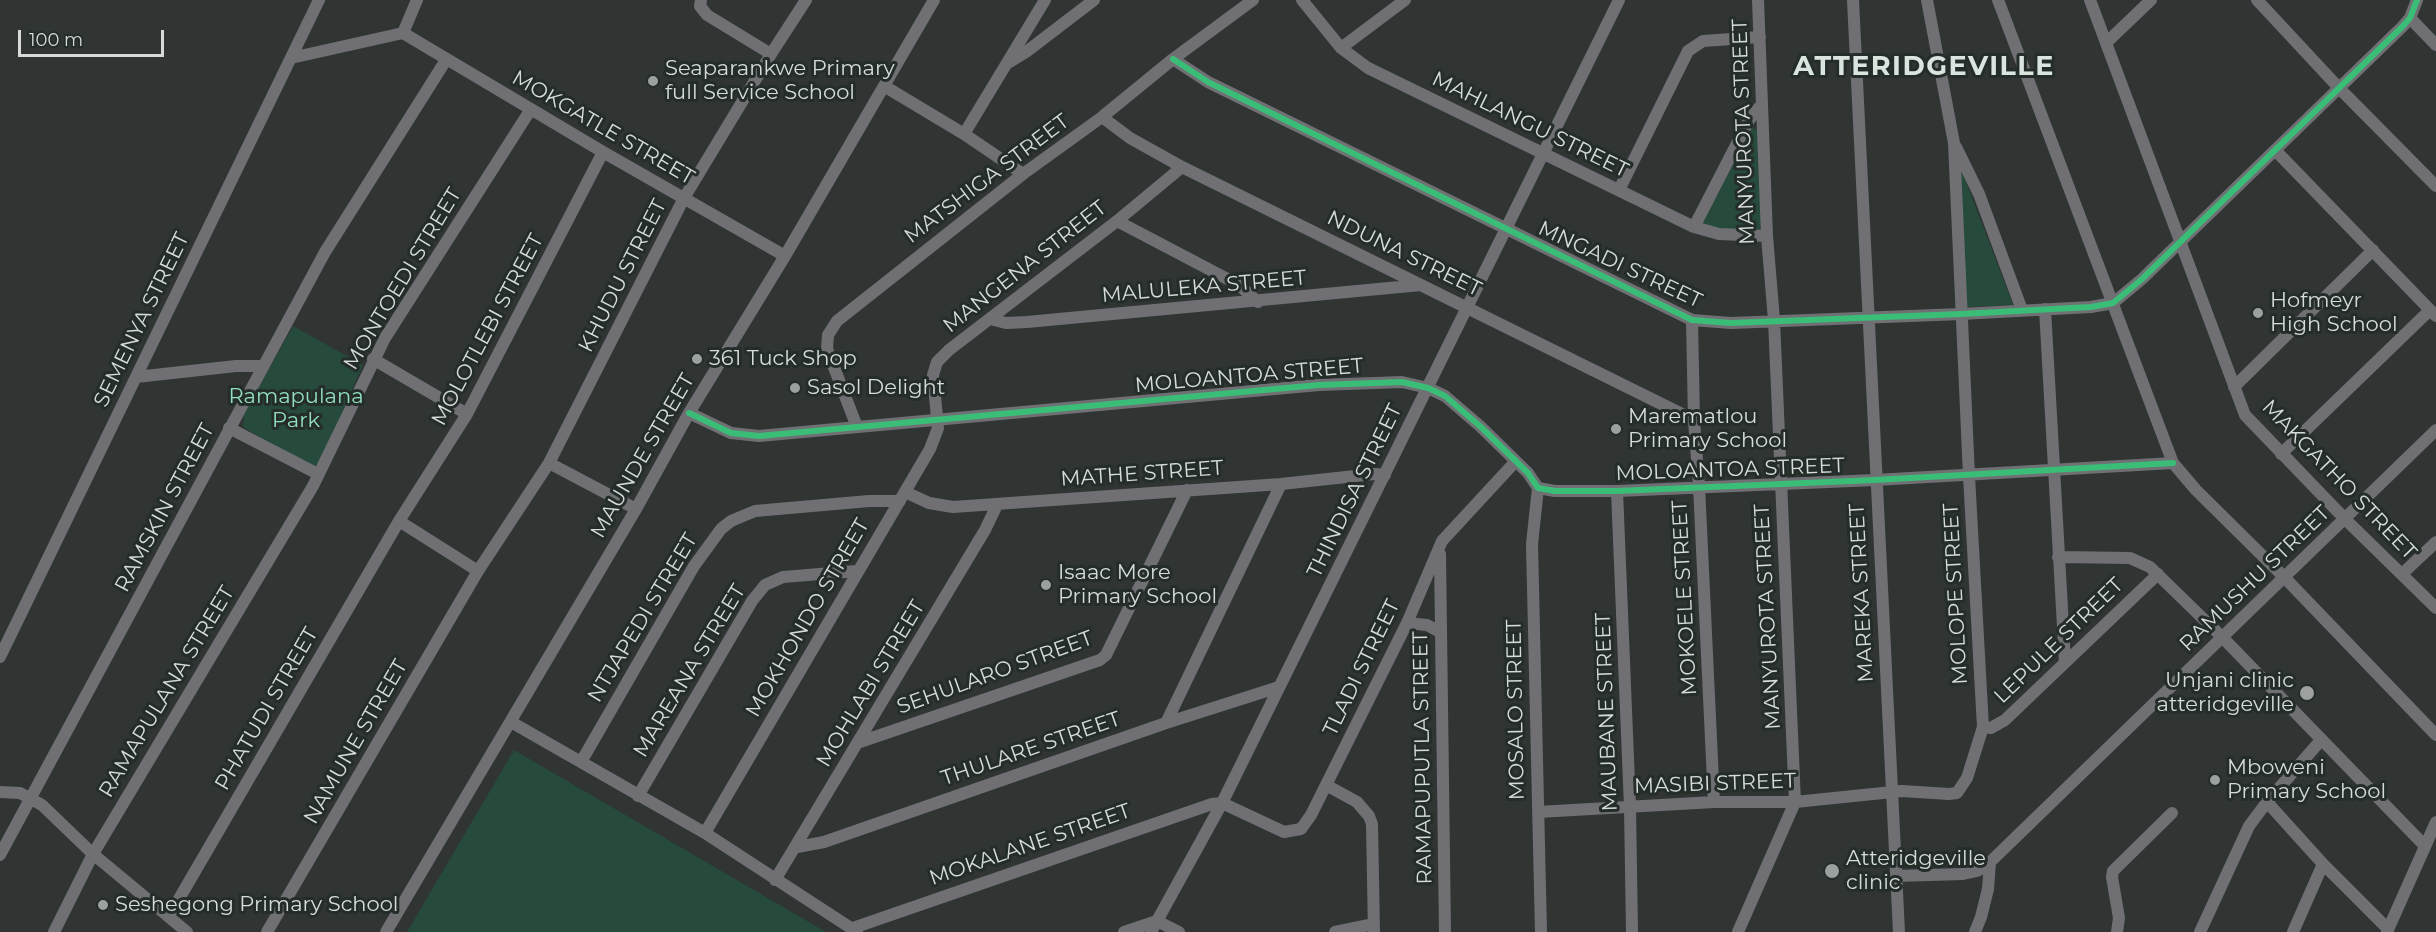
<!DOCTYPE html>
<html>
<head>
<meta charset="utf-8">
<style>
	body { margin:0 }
	#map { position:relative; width:2436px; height:932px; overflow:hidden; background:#303533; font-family:Montserrat,sans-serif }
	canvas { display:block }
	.scale { position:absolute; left:18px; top:30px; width:146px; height:27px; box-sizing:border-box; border:3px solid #d6dbd9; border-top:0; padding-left:8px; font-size:18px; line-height:21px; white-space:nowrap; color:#d6dbd9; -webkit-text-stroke:4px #242d29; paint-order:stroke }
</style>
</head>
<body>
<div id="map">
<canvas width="2436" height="932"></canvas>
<div class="scale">100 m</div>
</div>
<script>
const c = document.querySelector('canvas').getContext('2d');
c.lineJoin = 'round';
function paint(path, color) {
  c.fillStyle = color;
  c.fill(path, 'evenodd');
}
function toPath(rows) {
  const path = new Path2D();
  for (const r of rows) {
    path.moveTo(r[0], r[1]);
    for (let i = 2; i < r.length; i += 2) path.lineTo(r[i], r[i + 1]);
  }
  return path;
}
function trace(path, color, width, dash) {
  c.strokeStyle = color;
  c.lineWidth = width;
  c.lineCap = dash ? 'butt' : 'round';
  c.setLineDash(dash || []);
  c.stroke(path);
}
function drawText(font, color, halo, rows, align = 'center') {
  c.font = font + ' Montserrat,sans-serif';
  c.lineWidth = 6;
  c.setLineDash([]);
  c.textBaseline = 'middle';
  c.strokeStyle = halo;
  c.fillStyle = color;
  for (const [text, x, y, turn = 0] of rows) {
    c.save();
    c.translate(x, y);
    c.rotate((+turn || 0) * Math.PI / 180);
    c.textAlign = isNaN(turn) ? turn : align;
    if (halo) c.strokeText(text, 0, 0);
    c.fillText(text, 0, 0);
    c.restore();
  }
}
paint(toPath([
	[1749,128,1758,129,1763,224,1756,233,1712,231,1699,224],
	[1963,174,2013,305,1966,307,1959,175],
	[293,326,363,365,321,460,313,469,243,427,244,414],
	[514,750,826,932,407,932]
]), '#264a3c');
trace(toPath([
	[701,0,700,6,707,15,771,54],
	[1302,0,1341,48,1368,68,1694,227,1719,234,1767,236],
	[1853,0,1899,932],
	[1998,0,2173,463,2196,490,2284,577,2436,735],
	[2090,0,2245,415,2345,519,2436,608],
	[2257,0,2339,88,2436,186],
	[2410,18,2436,45],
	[403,33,603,152,785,256],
	[403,33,417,0],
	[2106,43,2151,0],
	[1341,48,1405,0],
	[291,58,403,33],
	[1173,59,1208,82,1692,320,1731,323,1961,314,2091,307,2113,303,2142,279,2402,27,2410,18,2417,0],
	[1008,63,1026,52,1094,0],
	[884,86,964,134,1023,174],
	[1102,117,1130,138,1182,167,1694,420],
	[964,134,1045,0],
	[1956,147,1979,194,2022,310],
	[2275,150,2436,316],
	[1619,190,1688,51,1703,41,1760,37],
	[1117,221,1239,285,1258,302],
	[1694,227,1749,120,1762,104],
	[2045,309,2065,662],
	[990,319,1006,323,1027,322,1421,285],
	[1692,320,1694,420,1699,486,1714,802],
	[373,359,467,414],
	[136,377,236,366,263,366],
	[2234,387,2373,250],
	[689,413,731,433,759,436,1319,385,1402,382,1428,388,1445,396,1481,427,1528,473,1538,488,1555,491,1617,491,1875,480,2173,463],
	[857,427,827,349,828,335,837,321,1023,174,1102,117,1173,59,1253,0],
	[229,428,318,474],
	[2281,454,2430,310],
	[549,463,636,509],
	[1538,488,1532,544,1541,932],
	[1617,491,1630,807,1632,932],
	[905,492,929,503,953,507,1281,484,1374,474,1385,475],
	[399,521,478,571],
	[1440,554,1445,932],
	[2058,557,2130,558,2150,567,2223,638,2425,846],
	[2403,573,2436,542],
	[1407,623,1427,625,1440,632],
	[0,657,319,0],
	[511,722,705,833,857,932],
	[1166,723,1281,484],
	[1983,727,1991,728,2005,720,2158,574],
	[860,742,1100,660,1106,655,1187,490],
	[581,762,694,566,721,529,731,521,755,511,869,501,900,501],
	[1326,785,1357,802,1369,816,1372,824,1374,932],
	[0,792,20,793,42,805,93,854,187,932],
	[638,796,752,601,765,585,783,577,857,571],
	[2267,802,2323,864,2388,929],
	[1538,812,1714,802,1795,802,1902,791,1949,794,1957,793,1967,778,1983,727,1969,476,1954,143,1927,0],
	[705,833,930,449,938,428,933,375,937,362,949,350,1117,221,1182,167],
	[797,847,824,842,1166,723,1279,687],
	[0,855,325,252,446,60],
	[1896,876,1963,874,1977,871,1985,867,2436,430],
	[775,880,985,530,997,505],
	[169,916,399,521,467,414,603,152],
	[853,928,1212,804,1222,803,1284,832,1301,829,1311,815,1407,623,1442,541,1515,462],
	[54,932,93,854,313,486,385,338,531,109],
	[267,932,478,571,549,463,684,198,771,54,806,0],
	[386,932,636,509,689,413,785,256,934,0],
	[1124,932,1157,921,1179,932],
	[1151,932,1222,803,1619,0],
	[1335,932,1374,924],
	[1738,932,1795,802,1774,320,1767,236,1758,0],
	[1975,932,1981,917,1988,889,1990,862],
	[2117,932,2119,918,2112,877,2113,871,2172,813],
	[2200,932,2249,826,2267,802,2321,740],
	[2293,932,2323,864],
	[2387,932,2436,822]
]), '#707074', 12);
trace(toPath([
	[1173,59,1208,82,1692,320,1731,323,1961,314,2091,307,2113,303,2142,279,2402,27,2410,18,2417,0],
	[689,413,731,433,759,436,1319,385,1402,382,1428,388,1445,396,1481,427,1528,473,1538,488,1555,491,1617,491,1875,480,2173,463]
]), '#3abd76', 6);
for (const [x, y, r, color] of [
	[653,81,6,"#9ca19f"],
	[2258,313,6,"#9ca19f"],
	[697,359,6,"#9ca19f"],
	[795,388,6,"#9ca19f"],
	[1616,429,6,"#9ca19f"],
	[1046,585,6,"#9ca19f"],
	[2307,693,8,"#9ca19f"],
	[2215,780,6,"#9ca19f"],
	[1832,871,8,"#9ca19f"],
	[103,905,6,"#9ca19f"]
]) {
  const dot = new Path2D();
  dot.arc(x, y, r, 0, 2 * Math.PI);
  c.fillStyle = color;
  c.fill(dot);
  trace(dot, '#242d29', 2);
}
drawText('21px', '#d6dbd9', '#242d29', [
	["Seaparankwe Primary",665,69],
	["full Service School",665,93],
	["Hofmeyr",2270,301],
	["High School",2270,325],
	["361 Tuck Shop",709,359],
	["Sasol Delight",807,388],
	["Marematlou",1628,417],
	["Primary School",1628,441],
	["Isaac More",1058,573],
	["Primary School",1058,597],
	["Unjani clinic",2294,681,"right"],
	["atteridgeville",2294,705,"right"],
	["Mboweni",2227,768],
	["Primary School",2227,792],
	["Atteridgeville",1846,859],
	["clinic",1846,883],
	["Seshegong Primary School",115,905]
], 'left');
drawText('21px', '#d6dbd9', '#242d29', [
	["MAHLANGU STREET",1530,125,26],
	["MOKGATLE STREET",603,128,30],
	["MANYUROTA STREET",1744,132,-92],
	["MATSHIGA STREET",987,179,-37],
	["NDUNA STREET",1404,254,26],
	["MNGADI STREET",1620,265,25],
	["MANGENA STREET",1025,267,-38],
	["KHUDU STREET",623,276,-63],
	["MONTOEDI STREET",403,279,-59],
	["MALULEKA STREET",1204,287,-5],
	["SEMENYA STREET",142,320,-64],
	["MOLOTLEBI STREET",488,330,-62],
	["MOLOANTOA STREET",1249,376,-5],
	["MAUNDE STREET",643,456,-60],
	["MOLOANTOA STREET",1730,470,-2],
	["MATHE STREET",1142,474,-4],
	["MAKGATHO STREET",2339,480,46],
	["THINDISA STREET",1355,491,-64],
	["RAMSKIN STREET",165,508,-62],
	["RAMUSHU STREET",2255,579,-44],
	["MAREKA STREET",1862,593,-93],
	["MOLOPE STREET",1956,594,-93],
	["MOKOELE STREET",1685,598,-93],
	["MANYUROTA STREET",1768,617,-93],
	["NTJAPEDI STREET",643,618,-59],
	["MOKHONDO STREET",808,618,-60],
	["LEPULE STREET",2059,641,-44],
	["TLADI STREET",1362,668,-64],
	["MAREANA STREET",690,671,-59],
	["SEHULARO STREET",995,673,-20],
	["MOHLABI STREET",871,684,-59],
	["RAMAPULANA STREET",167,692,-59],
	["PHATUDI STREET",267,709,-60],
	["MOSALO STREET",1516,710,-91],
	["MAUBANE STREET",1607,712,-92],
	["NAMUNE STREET",356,742,-60],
	["THULARE STREET",1031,749,-19],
	["RAMAPUPUTLA STREET",1423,758,-91],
	["MASIBI STREET",1715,784,-2],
	["MOKALANE STREET",1030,845,-19]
]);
drawText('21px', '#92debe', '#242d29', [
	["Ramapulana",296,397],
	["Park",296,421]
]);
c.letterSpacing = '1.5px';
drawText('bold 27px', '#dae5e0', '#242d29', [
	["ATTERIDGEVILLE",1924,67]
]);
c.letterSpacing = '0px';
</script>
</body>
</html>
